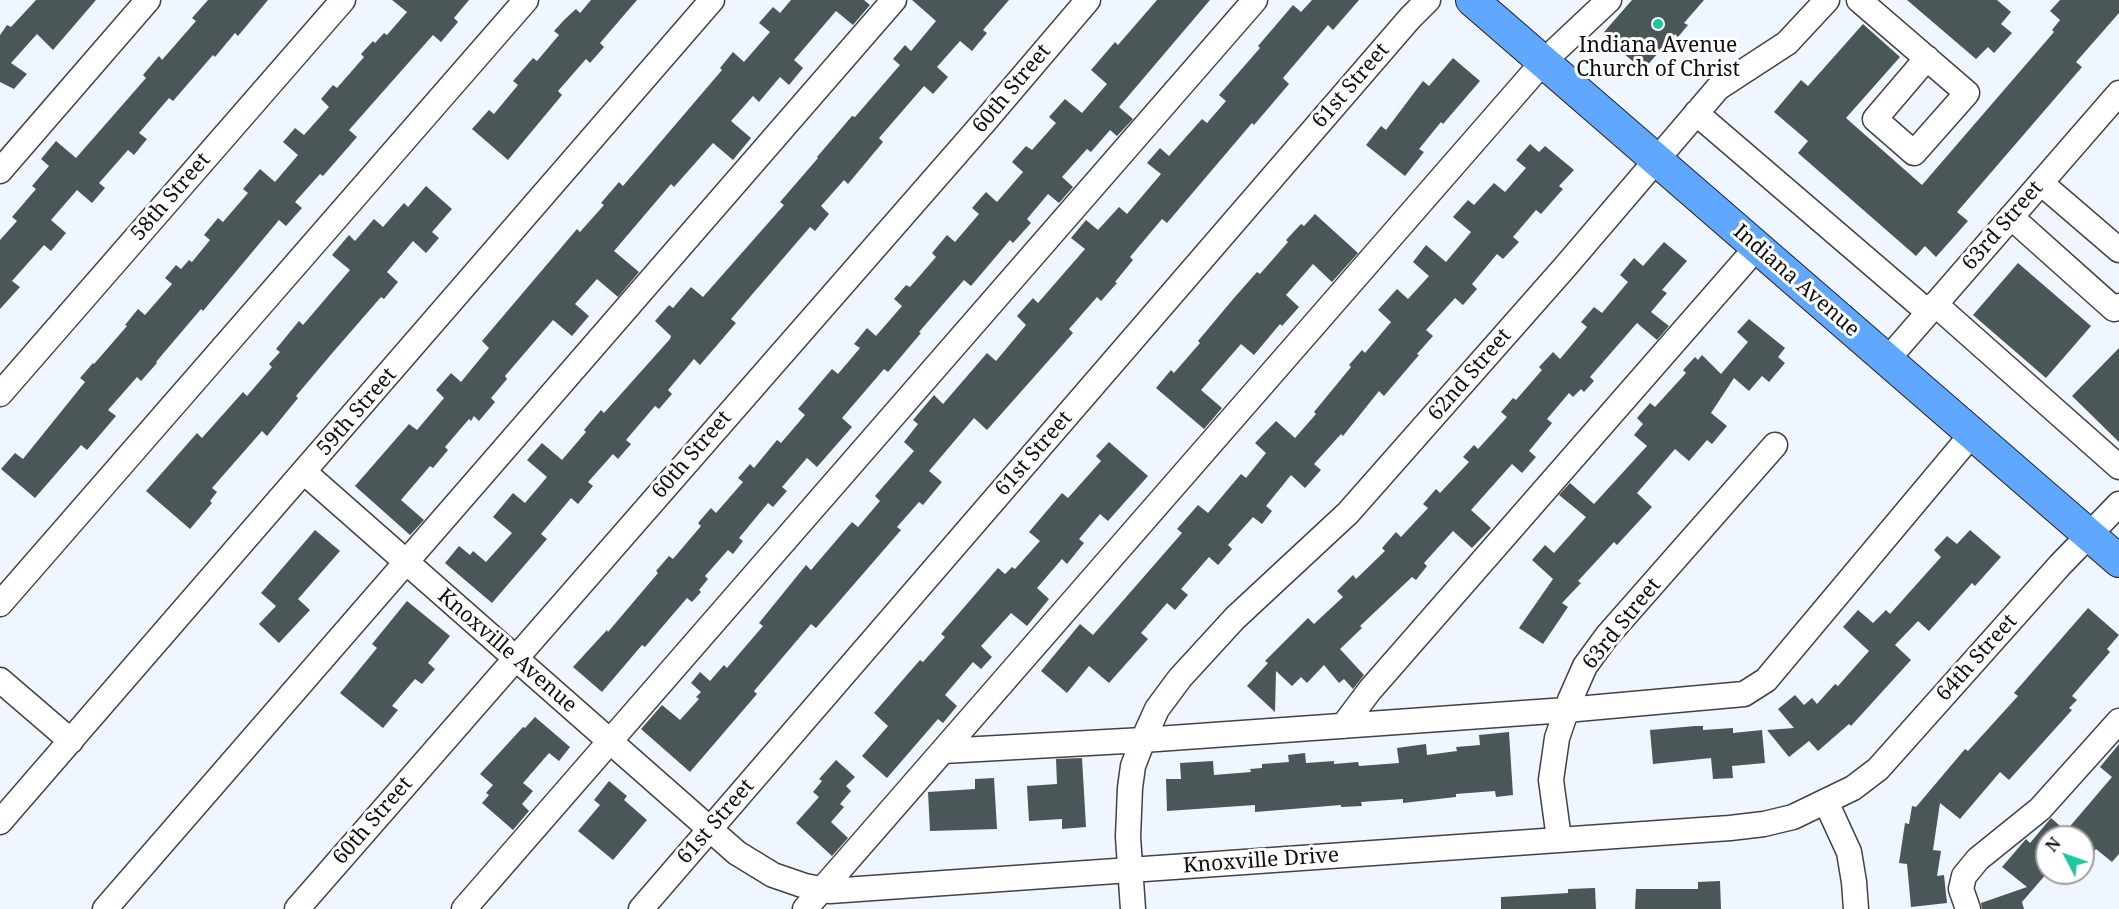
<!DOCTYPE html>
<html>
<head>
<meta charset="utf-8">
<style>
	body { margin:0 }
	#map { position:relative; width:2119px; height:909px; overflow:hidden; background:#f0f6ff; font-family:"Noto Serif",serif }
	canvas { display:block }
	.north { position:absolute; left:2035px; top:825px; width:60px; height:60px; box-sizing:border-box; background:#fff; border:2px solid #9f9f9f; border-radius:50%; rotate:311deg; font-size:16px; font-weight:700; line-height:24px; text-align:center; color:#0f0f0f }
	.north::after { content:''; display:block; margin:auto; width:21px; height:27px; background:#1ec79c; clip-path:polygon(50% 0,100% 100%,50% 72%,0 100%) }
</style>
</head>
<body>
<div id="map">
<canvas width="2119" height="909"></canvas>
<div class="north">N</div>
</div>
<script>
const c = document.querySelector('canvas').getContext('2d');
c.lineJoin = 'round';
function paint(path, color) {
  c.fillStyle = color;
  c.fill(path, 'evenodd');
}
function toPath(rows) {
  const path = new Path2D();
  for (const r of rows) {
    path.moveTo(r[0], r[1]);
    for (let i = 2; i < r.length; i += 2) path.lineTo(r[i], r[i + 1]);
  }
  return path;
}
function trace(path, color, width, dash) {
  c.strokeStyle = color;
  c.lineWidth = width;
  c.lineCap = dash ? 'butt' : 'round';
  c.setLineDash(dash || []);
  c.stroke(path);
}
function drawText(font, color, halo, rows, align = 'center') {
  c.font = font + ' "Noto Serif",serif';
  c.lineWidth = 6;
  c.setLineDash([]);
  c.textBaseline = 'middle';
  c.strokeStyle = halo;
  c.fillStyle = color;
  for (const [text, x, y, turn = 0] of rows) {
    c.save();
    c.translate(x, y);
    c.rotate((+turn || 0) * Math.PI / 180);
    c.textAlign = isNaN(turn) ? turn : align;
    if (halo) c.strokeText(text, 0, 0);
    c.fillText(text, 0, 0);
    c.restore();
  }
}
paint(toPath([
	[36,0,96,0,53,50,37,34,11,63,27,74,14,89,0,82,0,35,7,25,11,27],
	[208,0,268,0,238,36,235,33,215,57,213,55,173,101,169,98,139,133,147,139,134,155,128,150,99,183,105,188,92,203,77,190,51,220,66,233,51,251,44,245,12,281,20,287,0,309,0,240,17,221,12,217,36,189,32,186,49,166,41,159,56,141,76,158,146,78,143,75,159,56,162,60,196,21,192,18],
	[392,0,469,0,454,18,458,22,441,42,433,35,349,130,357,137,323,176,320,174,295,202,302,208,286,226,279,220,203,311,201,309,156,362,157,363,141,381,137,377,108,410,116,416,87,450,81,445,35,498,1,469,15,453,23,459,85,382,80,378,93,363,94,364,127,326,125,325,138,309,145,315,172,284,165,278,176,265,181,269,189,260,192,262,210,240,204,235,218,218,223,222,248,193,243,189,260,169,275,182,298,155,283,142,295,128,304,135,329,107,321,99,333,85,337,88,364,57,361,54,373,41,375,43,384,33,387,35,407,12],
	[591,0,637,0,600,43,604,47,590,63,586,59,558,91,562,95,508,160,472,129,489,110,494,114,518,85,513,81,533,58,537,61,559,35,554,31,565,19,576,9,580,13],
	[791,0,864,0,870,5,853,25,836,11,794,60,803,68,789,85,780,77,759,102,753,96,731,121,751,138,733,160,713,143,674,187,671,184,614,251,639,272,618,297,597,279,575,304,589,316,572,336,553,320,505,376,507,379,491,398,495,402,479,421,474,416,471,421,469,419,445,447,448,450,433,468,430,466,401,500,424,520,410,535,355,486,409,424,417,430,444,398,436,390,451,373,461,382,489,348,482,341,577,229,580,232,604,205,601,203,619,182,623,186,722,70,720,68,733,52,744,62,770,32,759,23,773,7,780,13],
	[912,0,1009,0,983,30,987,33,972,51,960,41,937,67,948,77,933,94,924,86,879,138,883,142,848,184,844,180,821,206,829,214,815,231,810,227,731,319,736,323,700,365,694,359,668,390,672,394,659,409,655,406,626,440,631,444,618,459,613,454,588,482,593,486,578,504,571,498,541,534,547,539,492,603,445,563,459,546,470,555,473,551,486,562,512,533,493,517,513,493,525,503,547,477,527,460,542,443,562,460,586,432,584,430,601,410,604,413,670,339,671,336,655,321,669,305,673,308,691,287,703,297,784,205,780,202,818,158,817,157,852,116,855,117,900,65,893,59,905,45,911,51,936,21],
	[1157,0,1210,0,1119,107,1133,119,1117,136,1110,130,1091,152,1087,149,1062,177,1073,187,1059,203,1048,194,1027,219,1031,223,1013,243,1010,240,971,286,964,280,919,332,921,333,888,372,884,369,842,418,852,427,817,467,807,458,782,487,787,491,773,507,768,503,739,538,743,541,733,554,728,550,705,576,708,579,699,590,701,592,692,602,687,598,645,647,642,645,602,692,573,667,607,630,608,632,658,573,656,571,669,556,673,559,701,526,698,523,711,508,716,513,743,482,738,478,750,464,754,468,777,440,781,443,805,415,798,409,832,369,838,374,860,348,854,344,867,328,876,336,902,306,894,299,906,285,910,287,936,257,932,253,947,235,955,242,979,214,972,208,986,192,997,202,1023,172,1012,162,1026,146,1032,150,1056,123,1049,117,1065,99,1082,113,1107,84,1091,70,1115,42,1118,45],
	[1312,0,1359,0,1333,30,1328,25,1283,78,1289,84,1254,125,1252,123,1167,223,1162,219,1130,257,1133,260,1115,282,1117,283,1101,301,1097,297,1069,329,1073,333,987,430,974,418,929,471,942,482,923,505,919,502,897,527,901,530,816,628,811,624,754,691,757,694,690,772,641,729,662,705,680,720,699,699,696,697,701,692,691,683,700,672,710,681,724,665,727,668,763,626,759,623,806,565,811,570,852,522,858,527,880,501,875,496,914,451,904,442,918,424,913,420,934,395,943,404,987,353,996,361,1026,325,1017,316,1033,298,1038,303,1085,249,1071,238,1086,220,1098,230,1119,207,1127,214,1161,174,1147,163,1160,148,1169,156,1202,119,1207,123,1226,101,1219,95,1260,48,1258,46,1293,5,1301,12],
	[1632,0,1704,0,1684,23,1688,25,1678,37,1675,34,1643,70,1616,47,1618,45,1604,32],
	[1907,0,1997,0,2011,12,2001,24,2012,33,1994,53,1988,47,1976,59],
	[2060,0,2119,0,2119,13,2076,62,2082,67,1957,212,1968,221,1936,257,1925,246,1916,256,1798,153,1808,141,1774,112,1801,80,1808,86,1863,24,1900,57,1846,118,1922,185,2054,32,2052,30,2060,20,2050,11],
	[1453,58,1480,81,1443,124,1441,122,1419,149,1424,152,1405,176,1366,145,1381,126,1386,130,1423,81,1429,86],
	[1530,144,1539,152,1545,146,1574,170,1559,186,1563,189,1541,214,1536,210,1513,237,1519,242,1503,259,1497,254,1472,284,1477,289,1463,305,1455,298,1426,330,1433,336,1417,354,1419,355,1384,396,1379,391,1343,436,1341,434,1314,464,1321,470,1305,488,1291,475,1266,506,1272,511,1262,524,1253,517,1228,545,1232,549,1218,565,1209,557,1181,589,1188,595,1175,610,1167,603,1141,633,1148,639,1109,683,1089,666,1067,693,1041,671,1080,624,1093,635,1182,533,1177,529,1198,505,1208,513,1241,474,1246,478,1266,453,1255,443,1276,421,1295,438,1316,414,1314,412,1351,367,1349,365,1362,350,1365,353,1391,322,1378,310,1397,289,1408,299,1429,276,1413,262,1426,245,1446,262,1471,232,1453,217,1468,200,1474,205,1494,183,1505,192,1526,168,1516,160],
	[426,186,452,209,432,232,439,238,426,253,413,241,387,272,398,282,384,299,381,297,334,351,296,396,298,398,267,436,262,431,212,488,217,492,210,501,212,503,190,529,146,491,197,433,202,438,243,392,247,396,272,367,269,364,280,352,276,349,299,321,303,325,350,270,332,255,349,235,355,241,374,219,383,227,404,203,408,207],
	[1315,214,1358,253,1332,282,1313,264,1286,295,1299,307,1282,326,1280,324,1254,355,1241,344,1201,390,1222,408,1204,429,1156,388,1171,370,1174,373,1200,343,1198,341,1234,298,1257,272,1260,274,1288,242,1286,240,1301,224,1304,226],
	[1664,242,1687,261,1662,290,1667,293,1651,312,1669,326,1657,340,1637,323,1590,377,1594,381,1584,392,1581,389,1573,397,1569,393,1547,419,1552,423,1529,451,1536,457,1522,473,1512,464,1471,510,1491,528,1472,548,1453,531,1424,563,1427,566,1416,580,1412,577,1360,626,1362,628,1340,649,1364,675,1353,689,1344,679,1339,683,1324,665,1307,683,1301,677,1292,686,1276,671,1275,712,1247,686,1268,663,1265,661,1308,618,1314,624,1343,597,1337,591,1353,575,1356,579,1385,551,1382,548,1396,532,1401,537,1428,508,1423,504,1436,489,1440,493,1469,462,1463,457,1474,445,1478,449,1507,417,1501,412,1513,398,1516,400,1542,370,1539,367,1553,352,1560,359,1587,327,1581,322,1594,307,1602,313,1628,282,1620,275,1634,258,1643,266],
	[2018,263,2091,326,2046,378,1973,315],
	[1749,319,1785,348,1778,357,1785,363,1769,382,1762,376,1749,391,1734,378,1711,413,1727,426,1712,444,1707,440,1689,461,1675,449,1637,493,1652,507,1617,545,1614,542,1578,581,1581,583,1562,603,1568,607,1543,644,1519,628,1553,579,1532,560,1545,545,1554,553,1586,517,1559,495,1570,483,1594,504,1647,446,1634,435,1643,424,1637,418,1650,403,1655,407,1686,373,1683,370,1695,357,1698,360,1702,355,1721,374,1748,342,1737,332],
	[2119,348,2119,442,2072,396],
	[1109,442,1148,476,1108,521,1100,514,1079,539,1084,543,1067,564,1062,559,1037,588,1049,599,1027,626,1011,613,981,646,992,657,981,669,973,662,945,695,957,706,943,723,938,719,887,778,862,756,888,726,874,713,920,660,923,662,945,637,941,634,998,568,1005,574,1012,567,1015,569,1040,541,1029,532,1062,493,1068,498,1101,461,1096,456],
	[315,530,340,551,298,599,310,610,279,643,259,624,276,606,261,593],
	[1970,530,2001,557,1975,586,1972,583,1929,631,1918,621,1895,645,1911,660,1851,726,1849,724,1818,751,1809,741,1789,757,1767,730,1794,728,1778,709,1795,695,1804,705,1812,698,1817,704,1835,684,1838,686,1869,651,1843,627,1858,610,1873,623,1886,610,1890,614,1941,557,1934,550,1947,536,1957,544],
	[407,601,450,636,428,663,435,669,422,684,415,679,392,706,398,710,383,728,340,693,377,648,372,644],
	[2088,608,2119,635,2107,649,2110,652,2072,696,2077,700,2069,708,2072,710,2009,780,2000,772,1960,819,1940,803,1933,850,1941,851,1937,876,1944,875,1947,903,1911,907,1907,864,1899,863,1905,823,1909,824,1912,806,1916,807,1965,749,1968,751,2018,696,2014,693],
	[535,717,570,747,559,761,549,753,523,783,533,791,522,804,529,811,513,830,482,803,489,795,486,793,493,785,480,774,523,727,525,728],
	[1695,726,1703,726,1703,730,1733,728,1733,733,1762,730,1765,763,1732,766,1733,778,1713,779,1711,758,1653,764,1650,730],
	[1509,732,1513,795,1496,797,1495,791,1456,794,1456,797,1403,803,1403,799,1361,802,1362,806,1341,807,1341,805,1255,812,1255,805,1167,811,1166,779,1181,779,1180,763,1213,761,1214,775,1251,772,1250,769,1262,768,1262,764,1289,762,1288,755,1305,753,1306,763,1334,761,1334,764,1358,762,1359,766,1399,763,1397,748,1426,744,1427,755,1457,751,1456,747,1480,745,1479,735],
	[2119,744,2119,854,2112,862,2096,849,2083,865,2083,837,2047,837,2047,873,2022,902,2024,909,1982,909,1981,903,2027,887,2002,867,2026,839,2030,843,2051,818,2066,831,2112,777,2100,767],
	[1082,758,1086,827,1062,829,1062,819,1029,821,1027,786,1057,784,1056,759],
	[836,760,855,777,846,786,851,791,840,804,844,807,831,822,848,838,832,856,796,823,819,797,813,792,822,781,819,779],
	[994,778,997,829,930,831,928,792,975,789,975,779],
	[609,781,627,796,624,800,647,820,613,860,578,831,600,805,594,800],
	[1720,881,1721,909,1635,909,1636,889,1698,889,1698,882],
	[1595,888,1596,909,1501,909,1501,897,1568,893,1568,889]
]), '#4a5658');
const minor = toPath([
	[1859,0,1967,93,1914,153,1875,119,1927,58],
	[1696,113,1928,312],
	[0,171,148,0],
	[2041,183,2119,250],
	[2011,217,2114,309,2119,306],
	[1935,304,2119,467],
	[1887,360,2119,93],
	[0,394,343,0],
	[304,472,737,853,773,875,805,886,830,891,1730,828,1764,824,1793,817,1853,788,1878,769,2060,565,2119,504],
	[0,604,526,0],
	[0,680,71,741],
	[1343,726,1370,690,1757,247],
	[943,751,1143,740,1566,710,1744,694,1766,680,1972,434],
	[1826,802,1849,852,1854,882,1856,909],
	[0,822,712,0],
	[1559,839,1551,780,1557,738,1570,700,1585,666,1607,636,1775,445],
	[105,909,894,0],
	[297,909,985,121,1088,0],
	[464,909,1255,0],
	[641,909,1410,18,1428,0],
	[805,909,1543,62,1609,0],
	[1133,909,1128,837,1130,788,1133,766,1143,740,1157,709,1180,678,1235,618,1348,513,1565,267,1718,88,1787,43,1827,0],
	[1968,909,1961,889,1964,876,1978,859,2040,809,2119,721]
]);
const major = toPath([
	[1472,0,2119,561]
]);
trace(minor, '#424242', 27);
trace(major, '#202020', 34);
trace(minor, '#fff', 24);
trace(major, '#60a8ff', 32);
for (const [x, y, r, color] of [
	[1658,24,6,"#1ec79c"]
]) {
  const dot = new Path2D();
  dot.arc(x, y, r, 0, 2 * Math.PI);
  c.fillStyle = color;
  c.fill(dot);
  trace(dot, '#fff', 2);
}
drawText('21px', '#0f0f0f', '#fff', [
	["Indiana Avenue",1658,46],
	["Church of Christ",1658,70]
]);
drawText('21px', '#0f0f0f', '#fff', [
	["61st Street",1351,86,-49],
	["60th Street",1012,89,-50],
	["58th Street",171,197,-49],
	["63rd Street",2003,226,-49],
	["Indiana Avenue",1796,281,41],
	["62nd Street",1470,375,-49],
	["59th Street",357,412,-49],
	["61st Street",1034,454,-49],
	["60th Street",692,455,-49],
	["63rd Street",1622,624,-51],
	["Knoxville Avenue",507,651,41],
	["64th Street",1977,658,-48],
	["60th Street",373,821,-49],
	["61st Street",716,822,-49],
	["Knoxville Drive",1261,861,-4]
]);
</script>
</body>
</html>
